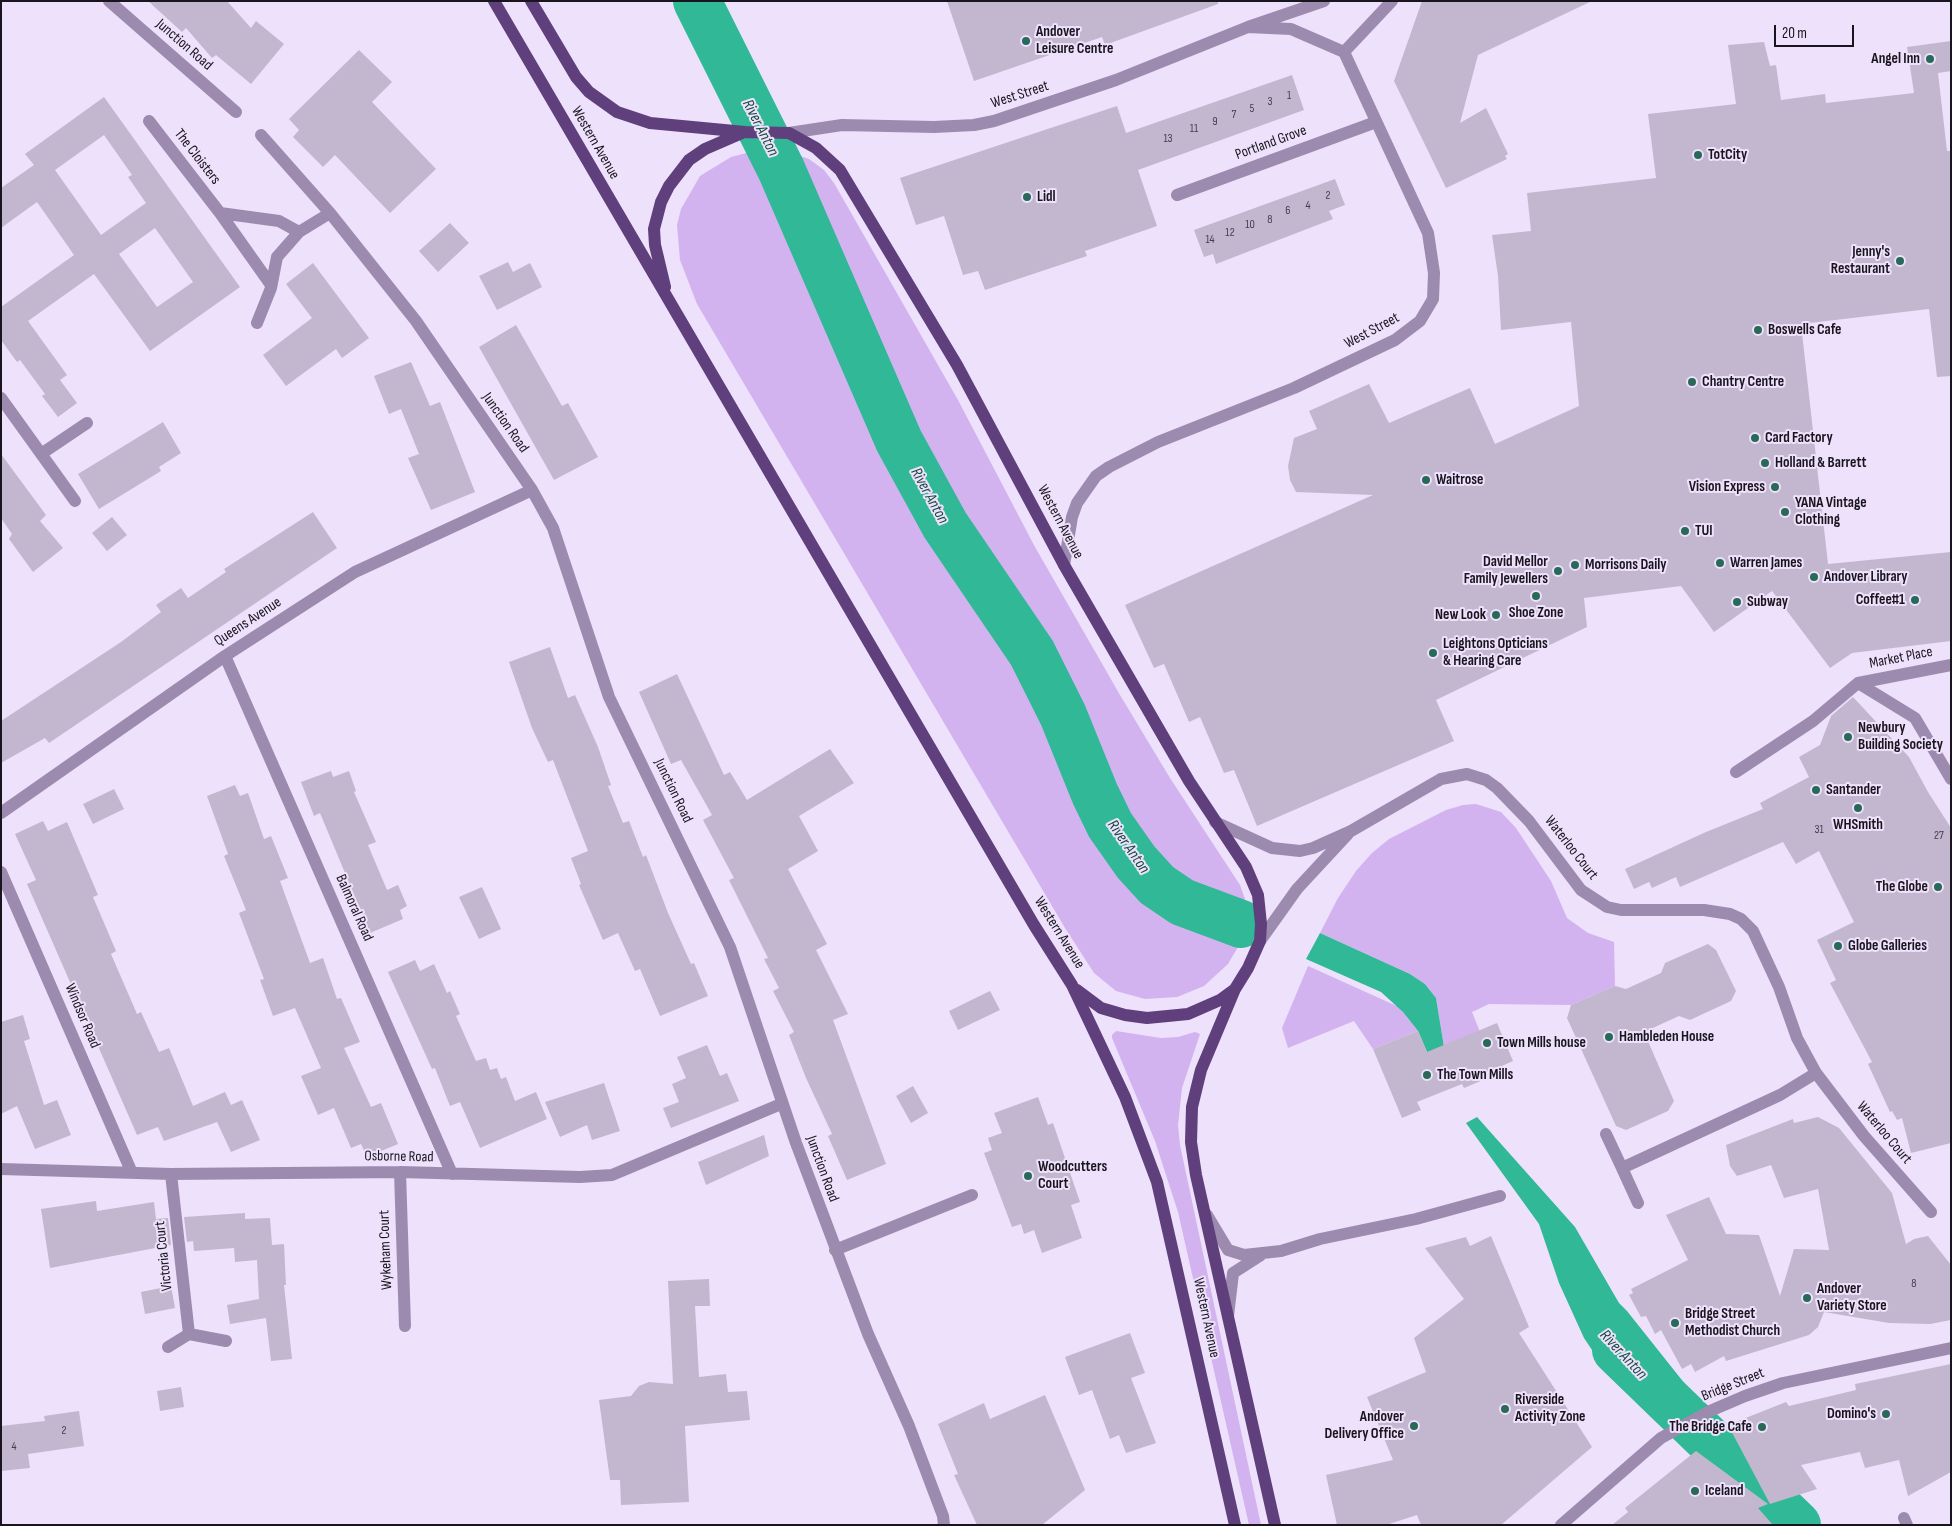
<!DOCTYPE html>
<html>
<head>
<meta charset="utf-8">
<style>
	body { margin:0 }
	#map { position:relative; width:1952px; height:1526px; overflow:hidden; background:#eee1fb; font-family:"Sofia Sans Condensed",sans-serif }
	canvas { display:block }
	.frame { position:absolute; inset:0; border:2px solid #19151e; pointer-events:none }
	.scale { position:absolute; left:1774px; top:25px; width:80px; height:22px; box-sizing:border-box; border:2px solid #19151e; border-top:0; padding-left:6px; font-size:15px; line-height:18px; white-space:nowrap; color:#19151e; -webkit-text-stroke:4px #eee1fb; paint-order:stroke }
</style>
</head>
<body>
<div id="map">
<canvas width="1952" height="1526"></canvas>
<div class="frame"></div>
<div class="scale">20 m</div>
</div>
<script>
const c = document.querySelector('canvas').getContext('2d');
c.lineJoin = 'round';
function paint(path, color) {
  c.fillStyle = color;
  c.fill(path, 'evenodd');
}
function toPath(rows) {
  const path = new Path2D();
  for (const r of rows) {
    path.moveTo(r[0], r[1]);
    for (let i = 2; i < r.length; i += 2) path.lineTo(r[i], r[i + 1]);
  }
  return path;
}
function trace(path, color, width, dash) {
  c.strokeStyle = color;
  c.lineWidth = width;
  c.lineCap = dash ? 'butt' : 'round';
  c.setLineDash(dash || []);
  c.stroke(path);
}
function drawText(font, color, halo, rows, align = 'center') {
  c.font = font + ' "Sofia Sans Condensed",sans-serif';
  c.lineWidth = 4;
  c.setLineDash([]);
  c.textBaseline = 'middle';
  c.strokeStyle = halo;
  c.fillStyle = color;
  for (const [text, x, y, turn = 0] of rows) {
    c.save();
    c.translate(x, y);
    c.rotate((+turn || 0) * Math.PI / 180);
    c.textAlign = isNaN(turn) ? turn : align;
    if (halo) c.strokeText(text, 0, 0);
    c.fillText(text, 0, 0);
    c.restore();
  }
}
paint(toPath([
	[762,149,779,149,809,159,824,170,834,183,958,400,1035,547,1120,695,1170,778,1240,885,1245,899,1246,922,1238,947,1228,964,1204,986,1177,997,1145,999,1116,991,1094,973,1065,928,697,304,680,260,677,225,681,209,700,176,731,157],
	[1476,804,1501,812,1516,828,1551,881,1567,918,1588,933,1614,942,1615,986,1571,1005,1489,1004,1472,1012,1482,1037,1444,1047,1436,998,1425,984,1410,974,1320,933,1338,898,1356,871,1372,853,1389,839,1446,810,1463,805],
	[1308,966,1399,1007,1418,1031,1373,1049,1354,1021,1288,1048,1282,1028],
	[1116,1031,1161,1038,1178,1037,1195,1032,1200,1034,1182,1088,1178,1125,1180,1145,1261,1525,1249,1525,1178,1212,1155,1141,1112,1038,1112,1035]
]), '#d2b3ef');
paint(toPath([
	[1320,933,1410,974,1425,984,1436,998,1444,1047,1433,1066,1418,1031,1403,1012,1381,992,1306,959],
	[1477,1117,1575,1227,1619,1303,1627,1311,1685,1384,1659,1396,1606,1371,1584,1338,1559,1283,1539,1224,1466,1123],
	[1736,1439,1785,1499,1815,1525,1783,1525,1712,1453]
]), '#30b897');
trace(toPath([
	[697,1,781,169,899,441,945,525,1032,653,1063,715,1095,794,1110,825,1136,862,1157,885,1182,902,1241,924],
	[1616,1350,1797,1525]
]), '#30b897', 48);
paint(toPath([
	[148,1,227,1,251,28,256,21,284,44,251,84,216,55,212,58,186,28,182,32],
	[947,1,1218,1,1218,4,1105,45,1102,37,974,81],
	[1422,1,1592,1,1478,55,1460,123,1486,108,1508,154,1505,156,1507,159,1446,188,1394,81],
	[1951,41,1951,71,1938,73,1947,151,1951,151,1951,376,1937,377,1929,309,1801,324,1828,564,1951,552,1951,641,1852,653,1830,668,1772,591,1714,632,1681,586,1584,598,1587,627,1436,700,1454,741,1257,826,1234,770,1224,773,1200,717,1189,722,1164,664,1154,668,1125,605,1373,495,1296,492,1290,480,1288,466,1294,438,1317,429,1309,411,1369,384,1389,423,1470,388,1495,444,1579,406,1571,322,1501,330,1498,276,1492,235,1531,231,1527,193,1656,178,1648,114,1736,104,1728,45,1764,42,1770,66,1776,65,1781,100,1825,94,1826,103,1914,93,1907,47],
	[359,50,392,82,372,102,436,169,390,213,335,155,323,167,293,137,299,130,289,119],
	[1292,75,1304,110,1138,170,1157,226,1085,251,1087,256,985,290,978,271,963,275,944,216,916,225,900,178,1117,106,1126,133],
	[104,97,240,287,150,351,94,274,28,321,67,375,60,380,77,403,58,417,42,396,45,394,20,360,17,362,1,340,1,307,74,255,37,202,1,228,1,188,34,165,25,154],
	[104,135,132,175,128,177,146,203,101,235,55,170],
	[155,228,193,282,157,307,119,254],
	[1335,179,1345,205,1329,211,1333,219,1216,264,1213,254,1204,257,1194,230],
	[450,223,469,243,438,272,419,251],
	[508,262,513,272,530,263,542,287,497,310,479,276],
	[313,263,369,338,342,358,336,349,286,386,263,355,312,318,286,284],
	[516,325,562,406,568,403,598,457,554,480,479,347],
	[411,362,430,406,440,402,475,492,431,510,408,458,419,454,401,409,389,414,374,376],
	[163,422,181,453,159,467,161,471,99,509,78,474],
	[1,454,46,515,40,521,63,548,33,572,9,539,12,534,1,518],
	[313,512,337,548,49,743,45,738,1,763,1,721,121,642,161,612,156,605,181,588,188,598,226,572,224,569],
	[112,517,127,535,107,551,92,533],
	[550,647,568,698,575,695,598,747,611,785,608,786,623,823,629,821,643,857,646,855,668,913,691,964,694,963,708,996,660,1016,640,969,635,971,618,933,603,940,579,885,581,884,571,858,588,851,553,760,548,762,532,728,509,662],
	[677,674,724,775,730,772,747,800,830,749,854,783,799,816,818,851,788,869,827,944,816,950,848,1014,833,1020,886,1164,847,1180,828,1136,832,1134,806,1078,789,1035,794,1032,773,991,779,988,764,959,768,958,729,880,734,878,703,820,712,815,681,760,671,764,639,692],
	[1853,697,1909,757,1928,792,1951,828,1951,1143,1911,1153,1902,1118,1897,1120,1892,1111,1890,1112,1868,1064,1872,1062,1830,983,1836,980,1817,940,1854,922,1819,851,1796,864,1783,842,1680,887,1676,877,1652,888,1649,882,1634,889,1625,869,1706,832,1763,809,1760,803,1809,777,1799,757,1820,745,1831,716],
	[331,771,333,777,349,771,356,791,354,792,376,842,368,845,387,890,398,885,407,906,400,910,403,919,370,933,320,813,314,816,301,782],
	[235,785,240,796,248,793,264,839,271,836,288,878,280,881,310,963,323,958,337,999,341,998,360,1042,344,1048,371,1107,381,1103,398,1144,367,1157,361,1144,351,1148,334,1108,318,1115,301,1076,321,1068,295,1008,273,1016,260,980,264,979,239,913,246,910,224,856,228,854,207,796],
	[114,789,124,809,93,824,83,804],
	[43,821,48,831,67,822,98,895,93,897,116,951,111,954,137,1014,141,1012,159,1052,169,1048,193,1106,225,1092,231,1105,242,1100,260,1140,231,1152,217,1122,164,1141,158,1127,137,1135,27,884,36,880,15,834],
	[482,887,501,929,479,939,459,897],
	[1708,944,1716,950,1736,991,1731,1001,1690,1020,1679,1016,1644,1032,1674,1101,1668,1111,1626,1130,1616,1126,1567,1018,1571,1005,1615,986,1626,989,1661,973,1665,963],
	[415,960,420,971,434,964,447,993,450,991,460,1014,456,1016,476,1061,486,1058,490,1070,497,1068,501,1079,506,1077,515,1101,536,1092,547,1119,480,1148,460,1102,450,1106,435,1068,432,1069,388,972],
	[990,991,1000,1010,958,1030,949,1011],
	[23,1015,30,1039,24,1041,44,1105,57,1100,71,1135,35,1149,17,1106,1,1114,1,1022],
	[1497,1023,1513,1061,1486,1073,1488,1078,1464,1088,1462,1084,1417,1102,1421,1110,1402,1118,1373,1049,1418,1031,1427,1052],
	[707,1045,720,1076,727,1073,739,1101,671,1128,663,1108,679,1102,672,1084,686,1078,677,1057],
	[604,1083,620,1131,592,1140,587,1125,560,1137,545,1102],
	[913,1086,928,1113,911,1123,896,1096],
	[1038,1097,1048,1125,1053,1123,1080,1202,1071,1205,1082,1238,1042,1253,1034,1230,1024,1234,1021,1224,1012,1227,984,1153,992,1150,988,1138,1002,1133,994,1113],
	[1818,1117,1839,1128,1892,1193,1906,1244,1914,1239,1928,1236,1951,1265,1951,1320,1930,1324,1889,1323,1824,1312,1818,1327,1809,1335,1726,1361,1724,1356,1695,1372,1691,1364,1682,1369,1661,1330,1655,1334,1646,1316,1641,1317,1629,1295,1633,1293,1631,1289,1688,1260,1666,1215,1709,1197,1726,1234,1759,1235,1780,1296,1794,1249,1829,1250,1818,1189,1784,1198,1771,1165,1737,1176,1730,1166,1726,1145,1793,1119,1794,1123],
	[764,1135,769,1156,706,1185,698,1162],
	[96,1201,97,1211,154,1202,156,1219,168,1218,171,1245,50,1268,41,1209],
	[245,1213,245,1219,270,1218,272,1245,284,1244,286,1285,284,1285,292,1359,271,1361,266,1318,230,1324,227,1305,259,1299,257,1260,235,1262,234,1248,194,1251,193,1241,187,1242,184,1217],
	[1491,1236,1529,1327,1519,1333,1592,1447,1501,1525,1421,1525,1417,1515,1386,1525,1337,1525,1326,1475,1393,1460,1367,1397,1426,1372,1414,1338,1464,1299,1425,1248,1466,1237,1470,1246],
	[709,1279,710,1306,695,1306,699,1377,726,1374,728,1392,747,1391,750,1420,685,1426,689,1502,621,1505,620,1480,610,1480,599,1400,631,1396,639,1386,649,1382,673,1384,668,1281],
	[171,1286,175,1308,145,1314,141,1292],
	[1130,1333,1145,1373,1131,1378,1156,1443,1126,1453,1119,1435,1110,1439,1092,1390,1079,1395,1065,1357],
	[1951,1364,1951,1472,1908,1496,1899,1460,1865,1468,1860,1452,1801,1465,1817,1489,1770,1504,1728,1425,1786,1402,1789,1406,1856,1390,1855,1384],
	[181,1387,184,1407,160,1411,157,1391],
	[1045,1395,1085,1490,1042,1525,977,1525,954,1475,958,1474,938,1424,984,1403,990,1419],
	[79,1411,84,1446,28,1454,30,1468,1,1471,1,1426,45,1421,44,1416],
	[1696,1451,1768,1504,1758,1508,1773,1525,1612,1525,1628,1512,1625,1508]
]), '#c3b7cf');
trace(toPath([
	[109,1,236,112],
	[1344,52,1392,1],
	[149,121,220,213,271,285],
	[789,133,842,125,934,127,974,125,994,121,1116,80,1248,27,1324,1],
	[261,135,330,213,416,321,532,490,553,528,609,697,730,947,796,1143,868,1334,909,1426,943,1516,944,1525],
	[1177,195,1376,122],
	[220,213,279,221,299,232],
	[257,323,271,288,277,257,299,232,330,213],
	[1,398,75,501],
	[41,454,87,423],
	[1064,565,1072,517,1077,503,1096,476,1109,467,1158,442,1294,388,1395,340,1420,321,1433,299,1434,273,1428,233,1344,52,1291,29,1248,27],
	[225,656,452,1174],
	[1858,683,1915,718,1951,779],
	[1736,772,1813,721,1858,683,1951,665],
	[1,813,225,656,355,572,532,490],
	[1215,822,1272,848,1300,851,1313,848,1351,831,1441,779,1467,774,1486,780,1497,788,1529,821,1581,890,1607,907,1621,910,1704,910,1730,914,1741,919,1753,931,1779,987,1797,1038,1816,1073,1864,1136,1931,1212],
	[1,872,132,1173],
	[1260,941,1297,889,1348,834],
	[1606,1134,1622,1168],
	[1,1169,171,1174,400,1172,580,1177,612,1175,781,1104],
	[400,1172,405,1326],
	[171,1174,189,1334],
	[1638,1203,1622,1168,1780,1095,1816,1073],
	[1207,1215,1228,1250,1244,1255,1281,1251,1320,1239,1416,1219,1500,1196],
	[835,1250,972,1195],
	[1228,1316,1233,1273,1261,1255],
	[168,1347,189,1334,226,1341],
	[1904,1518,1907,1525],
	[1561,1525,1661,1438,1710,1411,1745,1396,1783,1383,1951,1348]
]), '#9d8baf', 12);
trace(toPath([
	[494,1,1034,925,1072,985,1125,1097,1157,1182,1235,1525],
	[531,1,576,77,589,92,617,112,650,123,745,132,789,133,816,148,840,170,957,365,1064,565,1189,781,1246,867,1258,895,1261,924,1260,941,1248,968,1235,989,1201,1070,1192,1107,1191,1142,1196,1175,1275,1525],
	[665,287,655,245,654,229,661,202,669,186,689,160,705,149,742,133],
	[1077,990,1101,1008,1125,1015,1147,1018,1188,1014,1220,1000,1235,989]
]), '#603f7d', 12);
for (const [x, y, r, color] of [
	[1026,41,5,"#296958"],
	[1930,59,5,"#296958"],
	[1698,155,5,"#296958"],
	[1027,197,5,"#296958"],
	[1900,261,5,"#296958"],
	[1758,330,5,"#296958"],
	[1692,382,5,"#296958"],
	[1755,438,5,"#296958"],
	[1765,463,5,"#296958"],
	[1426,480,5,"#296958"],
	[1775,487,5,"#296958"],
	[1785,512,5,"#296958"],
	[1685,531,5,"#296958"],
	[1720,563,5,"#296958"],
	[1575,565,5,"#296958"],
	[1558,571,5,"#296958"],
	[1814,577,5,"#296958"],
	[1536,596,5,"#296958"],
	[1915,600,5,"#296958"],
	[1737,602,5,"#296958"],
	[1496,615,5,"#296958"],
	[1433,653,5,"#296958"],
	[1848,737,5,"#296958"],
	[1816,790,5,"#296958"],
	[1858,808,5,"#296958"],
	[1938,887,5,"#296958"],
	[1838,946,5,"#296958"],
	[1609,1037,5,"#296958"],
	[1487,1043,5,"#296958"],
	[1427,1075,5,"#296958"],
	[1028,1176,5,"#296958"],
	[1807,1298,5,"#296958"],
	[1675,1323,5,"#296958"],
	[1505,1409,5,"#296958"],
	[1886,1414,5,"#296958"],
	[1414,1426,5,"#296958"],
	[1762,1427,5,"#296958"],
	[1695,1491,5,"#296958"]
]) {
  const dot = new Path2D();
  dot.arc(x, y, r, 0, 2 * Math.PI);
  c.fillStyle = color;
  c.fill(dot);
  trace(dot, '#eee1fb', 2);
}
drawText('12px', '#443e4a', null, [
	["1",1289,96],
	["3",1270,102],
	["5",1252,109],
	["7",1234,115],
	["9",1215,122],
	["11",1194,129],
	["13",1168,139],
	["2",1328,196],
	["4",1308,206],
	["6",1288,211],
	["8",1270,220],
	["10",1250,225],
	["12",1230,233],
	["14",1210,240],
	["31",1819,830],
	["27",1939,836],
	["8",1914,1284],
	["2",64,1431],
	["4",14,1447]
]);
drawText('bold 15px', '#19151e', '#eee1fb', [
	["Andover",1036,32],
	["Leisure Centre",1036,49],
	["Angel Inn",1920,59,"right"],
	["TotCity",1708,155],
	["Lidl",1037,197],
	["Jenny's",1890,252,"right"],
	["Restaurant",1890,269,"right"],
	["Boswells Cafe",1768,330],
	["Chantry Centre",1702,382],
	["Card Factory",1765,438],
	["Holland & Barrett",1775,463],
	["Waitrose",1436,480],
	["Vision Express",1765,487,"right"],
	["YANA Vintage",1795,503],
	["Clothing",1795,520],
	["TUI",1695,531],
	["David Mellor",1548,562,"right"],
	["Family Jewellers",1548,579,"right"],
	["Warren James",1730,563],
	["Morrisons Daily",1585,565],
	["Andover Library",1824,577],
	["Coffee#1",1905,600,"right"],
	["Subway",1747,602],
	["Shoe Zone",1536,613,"center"],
	["New Look",1486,615,"right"],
	["Leightons Opticians",1443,644],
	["& Hearing Care",1443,661],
	["Newbury",1858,728],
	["Building Society",1858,745],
	["Santander",1826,790],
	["WHSmith",1858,825,"center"],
	["The Globe",1928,887,"right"],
	["Globe Galleries",1848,946],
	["Hambleden House",1619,1037],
	["Town Mills house",1497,1043],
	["The Town Mills",1437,1075],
	["Woodcutters",1038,1167],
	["Court",1038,1184],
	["Andover",1817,1289],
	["Variety Store",1817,1306],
	["Bridge Street",1685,1314],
	["Methodist Church",1685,1331],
	["Riverside",1515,1400],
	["Activity Zone",1515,1417],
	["Domino's",1876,1414,"right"],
	["Andover",1404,1417,"right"],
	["Delivery Office",1404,1434,"right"],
	["The Bridge Cafe",1752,1427,"right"],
	["Iceland",1705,1491]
], 'left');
drawText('15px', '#19151e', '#eee1fb', [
	["Junction Road",184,45,41],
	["West Street",1020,95,-18],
	["Western Avenue",595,143,60],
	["Portland Grove",1271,143,-20],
	["The Cloisters",197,157,52],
	["West Street",1372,331,-28],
	["Junction Road",505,423,55],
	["Western Avenue",1060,522,62],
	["Queens Avenue",248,622,-33],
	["Market Place",1901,658,-11],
	["Junction Road",673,791,64],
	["Waterloo Court",1571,848,52],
	["Balmoral Road",354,908,66],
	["Western Avenue",1059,933,58],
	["Windsor Road",82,1016,67],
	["Waterloo Court",1884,1133,50],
	["Osborne Road",399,1157,1],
	["Junction Road",822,1169,70],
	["Wykeham Court",386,1250,-92],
	["Victoria Court",164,1256,-96],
	["Western Avenue",1206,1318,78],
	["Bridge Street",1733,1385,-22]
]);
drawText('italic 16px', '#144b3d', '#eee1fb', [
	["River Anton",760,128,63],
	["River Anton",929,496,61],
	["River Anton",1128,847,55],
	["River Anton",1623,1355,47]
]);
</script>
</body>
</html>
